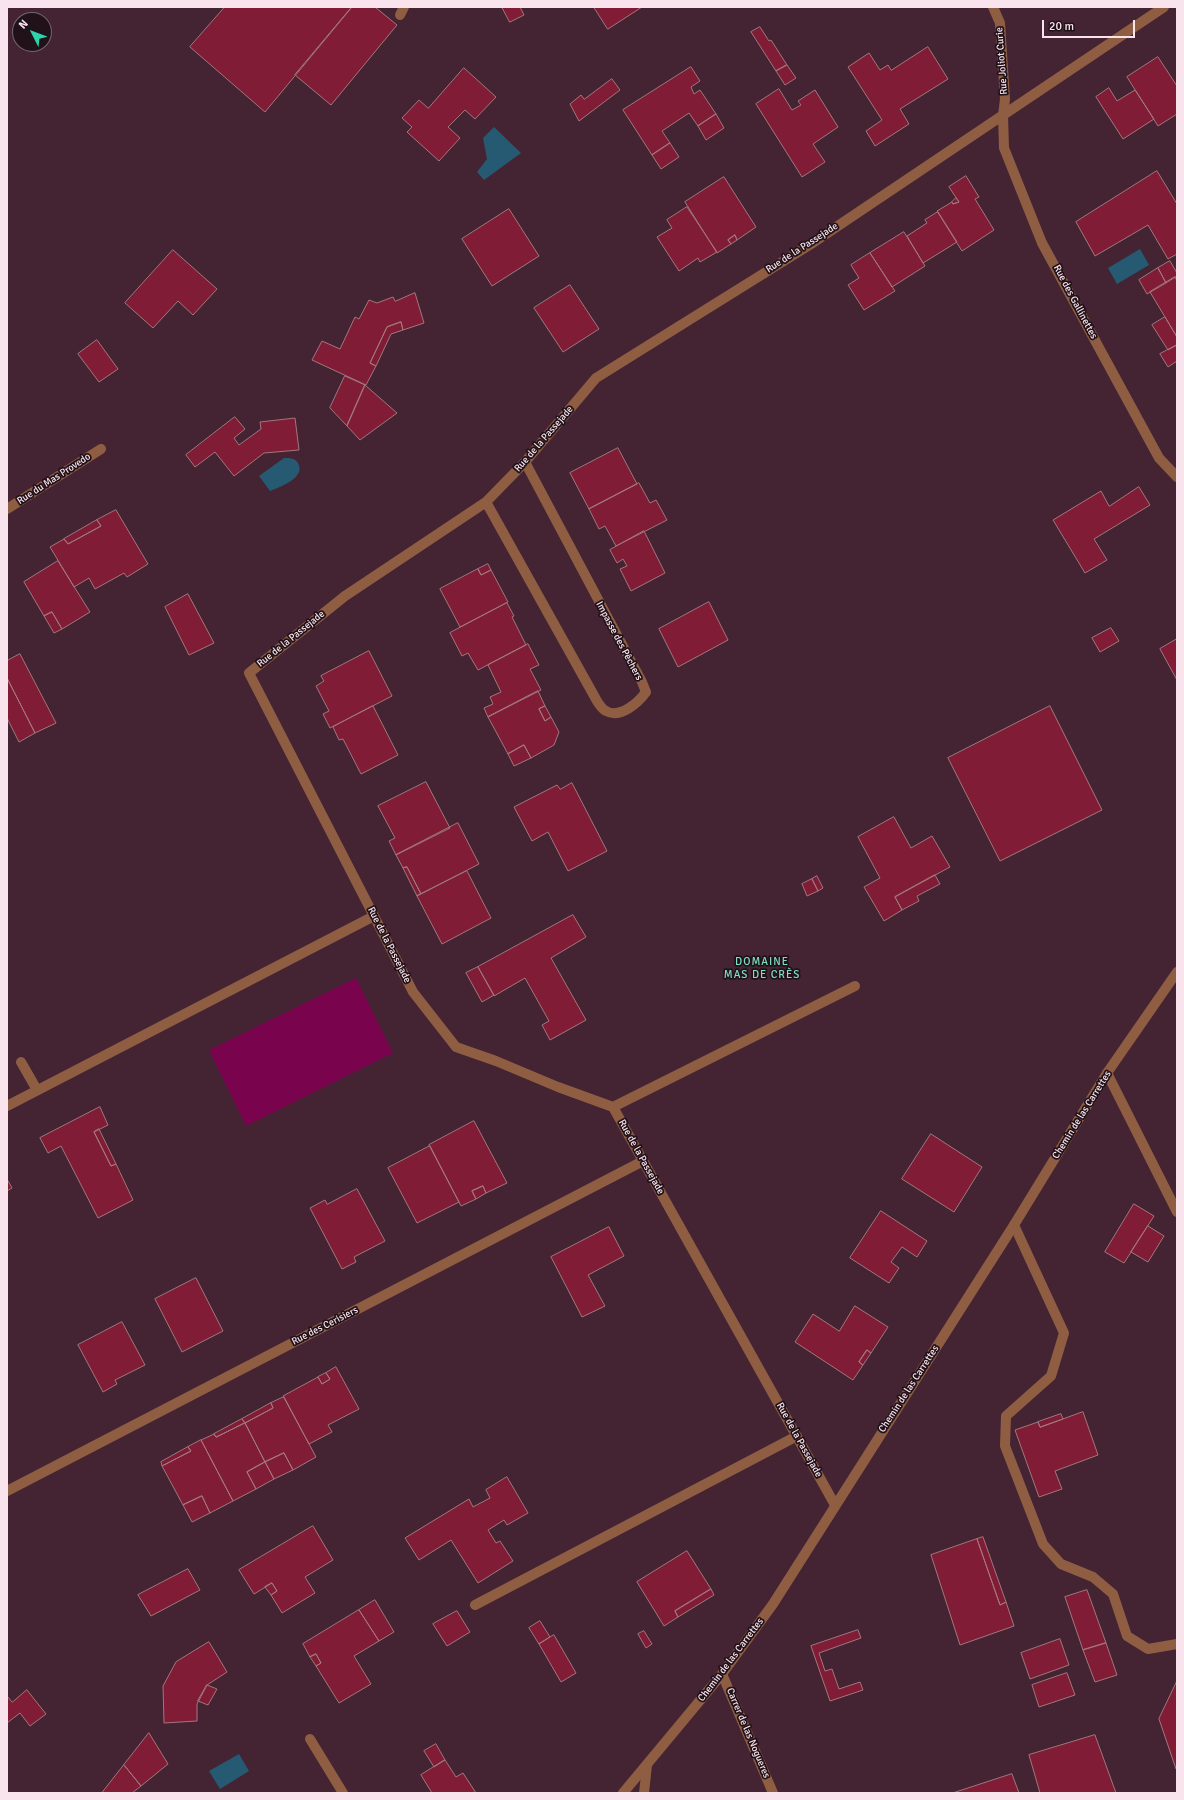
<!DOCTYPE html>
<meta charset="utf-8">
<style>
body{margin:0}
#map{position:relative;width:1184px;height:1800px;overflow:hidden;background:#442433;font-family:Signika,sans-serif}
canvas{display:block}
.frame{position:absolute;inset:0;border:8px solid #f9e3ec;pointer-events:none}
.north{position:absolute;left:12px;top:12px;width:40px;height:40px;box-sizing:border-box;background:#211219;border:1px solid #77666d;border-radius:50%;rotate:312deg;font-size:11px;font-weight:700;line-height:16px;text-align:center;color:#f9e3ec}
.north::after{content:'';display:block;margin:auto;width:14px;height:18px;background:#2dd4ab;clip-path:polygon(50% 0,100% 100%,50% 72%,0 100%)}
.scale{position:absolute;left:1042px;top:20px;width:93px;height:18px;box-sizing:border-box;border:2px solid #f9e3ec;border-top:0;padding-left:5px;font-size:12px;line-height:14px;white-space:nowrap;color:#f9e3ec;-webkit-text-stroke:3px #211219;paint-order:stroke}
</style>
<div id="map">
<canvas width="1184" height="1800"></canvas>
<div class="frame"></div>
<div class="north">N</div>
<div class="scale">20 m</div>
</div>
<script>
const c = document.querySelector('canvas').getContext('2d');
c.lineJoin = 'round';
function paint(path, color) {
  c.fillStyle = color;
  c.fill(path, 'evenodd');
}
function strokePath(path, color, width, dash) {
  c.strokeStyle = color;
  c.lineWidth = width;
  c.lineCap = dash ? 'butt' : 'round';
  c.setLineDash(dash || []);
  c.stroke(path);
}
function write(font, color, halo, rows, align = 'center') {
  c.font = font + ' Signika,sans-serif';
  c.lineWidth = 3.5;
  c.setLineDash([]);
  c.textBaseline = 'middle';
  c.strokeStyle = halo;
  c.fillStyle = color;
  for (const [text, x, y, turn = 0] of rows) {
    c.save();
    c.translate(x, y);
    c.rotate((+turn || 0) * Math.PI / 180);
    c.textAlign = isNaN(turn) ? turn : align;
    if (halo) c.strokeText(text, 0, 0);
    c.fillText(text, 0, 0);
    c.restore();
  }
}
paint(new Path2D(`
 M356,978L393,1053L246,1126L209,1050Z`), '#79034d');
paint(new Path2D(`
 M494,127L521,153L484,180L477,172L487,159L483,138Z
 M1140,249L1149,265L1117,284L1108,268Z
 M284,458C290,458 295,458 298,463C306,478 280,487 270,491L259,476Z
 M239,1754L249,1771L220,1789L209,1771Z`), '#265a72');
const building = new Path2D(`
 M225,7H352L265,112L190,47Z
 M352,7H375L397,25L331,105L295,75Z
 M502,7H520L524,15L510,22Z
 M594,7H642L608,29Z
 M760,27L769,41L771,40L787,65L776,71L751,32Z
 M928,47L948,79L900,109L909,124L875,146L866,131L882,120L848,67L869,53L880,70L888,65L891,70Z
 M1158,57L1177,86V114L1158,126L1127,77Z
 M787,65L796,78L785,85L776,71Z
 M691,67L700,81L691,87L694,94L700,90L716,114L698,126L689,113L662,131L670,143L652,155L623,110Z
 M464,68L496,97L475,119L465,110L448,127L460,138L439,161L407,132L412,127L402,118L419,100L428,108Z
 M612,79L620,90L579,121L570,104L581,95L584,99Z
 M1109,88L1117,101L1135,90L1154,119L1123,139L1096,97Z
 M779,89L792,110L801,105L798,101L815,90L838,127L813,144L825,162L802,177L756,104Z
 M716,114L724,128L706,140L698,126Z
 M670,143L679,157L661,169L652,155Z
 M1157,171L1177,204V254L1168,259L1148,225L1095,256L1076,222Z
 M966,176L979,197L975,199L994,230L962,251L937,211L952,202L953,204L959,202L949,187Z
 M724,177L756,227L737,240L735,235L728,240L731,244L717,253L685,202Z
 M956,198L959,202L953,204L952,202Z
 M687,207L717,252L700,262L698,258L679,271L657,237L672,228L667,220Z
 M509,209L539,256L492,286L462,239Z
 M938,212L957,242L923,263L907,236L927,223L925,220Z
 M904,232L925,266L892,287L870,253Z
 M735,235L737,240L731,244L728,240Z
 M173,250L217,289L193,315L178,301L153,328L125,303Z
 M870,253L895,291L864,310L848,285L859,278L851,265Z
 M1170,261L1177,273V276L1166,283L1158,268Z
 M1158,268L1166,283L1147,294L1139,280Z
 M1175,277L1177,281V337L1150,292Z
 M570,285L599,329L563,352L534,308Z
 M415,293L424,323L403,330L401,322L387,327L370,363L376,366L366,385L312,360L322,341L340,349L355,317L359,319L369,300L377,303L393,297L395,301Z
 M1165,317L1177,337V345L1168,350L1152,325Z
 M401,322L403,330L391,334L376,366L370,363L387,327Z
 M97,340L118,369L99,382L78,354Z
 M1177,345V361L1168,367L1160,354Z
 M345,376L365,385L347,426L330,408Z
 M365,385L397,413L360,440L347,426Z
 M235,417L245,429L234,438L239,445L261,429L260,422L295,418L299,450L264,453L234,476L215,452L195,467L186,455Z
 M618,448L637,484L589,509L570,473Z
 M639,483L650,503L656,500L667,520L616,546L605,526L599,529L589,509Z
 M1139,487L1150,505L1094,539L1107,560L1085,573L1053,520L1101,491L1109,506Z
 M116,510L148,564L127,577L124,573L95,589L89,578L74,587L50,547L64,539L68,544L101,526L97,520Z
 M97,520L101,526L68,544L64,539Z
 M644,531L665,573L631,591L620,569L627,566L623,559L617,563L610,550Z
 M58,561L90,612L62,629L52,612L44,616L24,582Z
 M488,564L491,570L481,575L478,569Z
 M478,569L481,575L491,570L508,602L460,627L440,589Z
 M188,594L214,643L189,655L165,607Z
 M709,602L728,640L678,667L659,629Z
 M507,603L514,616L512,617L526,645L478,670L468,653L462,656L450,633Z
 M52,612L62,629L54,633L44,616Z
 M1111,628L1119,641L1100,652L1092,638Z
 M1177,639V680L1160,649Z
 M528,644L539,665L530,669L541,690L488,717L484,708L493,704L490,697L501,692L488,665Z
 M369,651L392,696L330,728L323,714L329,711L316,686L324,681L321,676Z
 M20,654L56,723L35,733L7,678V661Z
 M7,678L35,733L19,742L7,718Z
 M538,691L545,706L539,709L545,721L551,717L559,732L554,745L531,758L524,745L508,754L488,717Z
 M373,706L398,755L361,774L343,739L339,740L333,727Z
 M545,706L551,717L545,721L539,709Z
 M1050,706L1102,810L1000,861L948,758Z
 M524,745L531,758L514,766L508,754Z
 M426,782L450,828L396,855L389,841L395,838L378,806Z
 M572,783L607,851L568,871L548,832L532,841L514,807L557,785L560,789Z
 M894,817L911,848L932,836L950,867L895,897L902,910L884,921L864,887L880,878L858,837Z
 M458,823L479,864L421,894L407,867L403,868L396,855Z
 M407,867L421,894L417,896L403,868Z
 M467,871L491,918L442,944L417,896Z
 M935,875L940,884L917,896L919,901L902,910L895,897Z
 M817,876L823,888L818,891L812,879Z
 M812,879L818,891L807,896L802,884Z
 M573,915L586,937L551,958L586,1020L550,1040L542,1025L549,1021L525,978L494,996L478,967Z
 M478,967L494,995L482,1002L466,973Z
 M100,1107L108,1125L94,1132L111,1166L116,1164L133,1200L98,1218L61,1146L48,1153L40,1138Z
 M474,1121L507,1183L486,1193L483,1186L472,1191L476,1199L461,1206L429,1145Z
 M99,1129L116,1164L111,1166L94,1132Z
 M931,1134L982,1167L954,1212L902,1179Z
 M430,1146L459,1202L417,1223L388,1168Z
 M7,1179L12,1188L7,1191Z
 M483,1186L486,1193L476,1199L472,1191Z
 M357,1189L385,1241L354,1257L356,1262L342,1269L310,1208L325,1200L327,1204Z
 M1134,1204L1154,1216L1124,1263L1105,1252Z
 M881,1211L927,1241L917,1257L902,1247L891,1262L899,1268L889,1283L850,1258Z
 M1148,1226L1164,1236L1148,1262L1131,1252Z
 M609,1227L624,1256L588,1275L605,1306L582,1317L551,1257Z
 M196,1278L223,1331L182,1352L155,1299Z
 M855,1306L888,1327L871,1353L867,1350L859,1362L863,1365L853,1380L795,1342L813,1314L839,1331Z
 M122,1322L145,1365L115,1380L117,1384L103,1392L78,1345Z
 M867,1350L871,1353L863,1365L859,1362Z
 M336,1367L359,1409L328,1425L332,1432L309,1444L283,1396L318,1377L322,1384L330,1379L326,1373Z
 M326,1373L330,1379L322,1384L318,1377Z
 M284,1397L316,1457L293,1470L284,1453L265,1462L245,1423L273,1408L271,1403Z
 M271,1403L273,1408L245,1423L242,1419Z
 M1083,1412L1098,1455L1055,1471L1062,1489L1039,1497L1015,1430L1038,1422L1040,1427Z
 M1061,1414L1063,1419L1040,1427L1038,1422Z
 M242,1419L245,1423L216,1437L214,1434Z
 M245,1423L265,1462L247,1472L256,1489L233,1501L201,1440L214,1434L216,1437Z
 M201,1440L233,1501L210,1513L202,1496L183,1505L162,1466L191,1451L188,1447Z
 M188,1447L191,1451L162,1466L161,1462Z
 M284,1453L293,1470L274,1479L265,1462Z
 M265,1462L274,1479L256,1489L247,1472Z
 M507,1477L528,1513L507,1525L504,1520L488,1530L496,1543L500,1541L513,1561L478,1583L451,1540L419,1560L405,1538L469,1499L473,1507L490,1498L486,1490Z
 M202,1496L210,1513L192,1522L183,1505Z
 M313,1526L333,1560L305,1577L315,1593L282,1613L271,1595L277,1591L272,1583L254,1594L239,1570Z
 M983,1537L1006,1602L1000,1605L977,1539Z
 M977,1539L1000,1605L1006,1602L1014,1626L960,1645L931,1555Z
 M687,1551L711,1589L675,1611L678,1617L664,1626L637,1582Z
 M188,1569L200,1590L151,1616L138,1595Z
 M272,1583L277,1591L271,1595L265,1587Z
 M711,1589L714,1595L678,1617L675,1611Z
 M1087,1590L1106,1643L1083,1650L1065,1597Z
 M375,1600L394,1632L379,1641L359,1610Z
 M359,1610L379,1641L354,1656L371,1684L339,1703L316,1666L321,1663L316,1654L310,1657L303,1644Z
 M457,1611L470,1632L447,1646L433,1624Z
 M540,1621L550,1637L539,1644L529,1628Z
 M858,1630L861,1638L819,1653L825,1671L832,1669L839,1689L860,1682L863,1690L830,1701L811,1646Z
 M644,1631L652,1644L646,1648L638,1634Z
 M554,1635L576,1673L561,1682L539,1644Z
 M1060,1639L1069,1665L1030,1679L1021,1653Z
 M209,1642L227,1672L207,1685L197,1704V1721L164,1723L163,1686L176,1662Z
 M1106,1643L1117,1675L1095,1682L1083,1650Z
 M316,1654L321,1663L316,1666L310,1657Z
 M1067,1673L1075,1695L1039,1707L1032,1685Z
 M1177,1681V1769H1176L1159,1719Z
 M207,1685L217,1689L208,1705L198,1701Z
 M27,1690L46,1714L30,1726L20,1713L7,1723V1696L12,1702Z
 M149,1733L168,1764L141,1786L124,1765Z
 M1095,1735L1116,1793H1040L1029,1755Z
 M436,1744L445,1760L434,1767L424,1751Z
 M445,1760L456,1777L463,1773L476,1793H432L421,1775Z
 M124,1765L141,1786L132,1793H102Z
 M1012,1774L1019,1793H953Z`);
paint(building, '#811c37');
strokePath(building, '#a2777c', 1);
strokePath(new Path2D(`
 M400,15L404,7
 M1107,1073L1177,1212
 M613,1107L855,986
 M1014,1225L1064,1333L1051,1376L1006,1416L1005,1446L1043,1544L1061,1564L1093,1577L1113,1594L1127,1636L1148,1649L1177,1644
 M310,1739L343,1793
 M644,1793L647,1765`), '#8f5e42', 10);
strokePath(new Path2D(`
 M993,7L1000,23L1005,99L1003,115L1004,148L1042,243L1159,458L1177,477
 M486,502L597,701C599,704 602,709 606,711C620,719 638,703 646,692L642,682L525,462
 M7,509L101,449
 M21,1062L37,1090
 M7,1106L374,916
 M7,1491L643,1161
 M835,1505L613,1107L558,1087L496,1061L456,1047L413,992L249,673L345,596L486,502L525,462L596,378L811,244L1164,7
 M475,1605L797,1436
 M722,1674L773,1793
 M623,1793L722,1674L773,1604L1014,1225L1107,1073L1177,972`), '#8f5e42', 10);
write('10px', '#f9e3ec', '#211219', [
 ["Rue Joliot Curie",1002,61,-94],
 ["Rue de la Passejade",802,248,-33],
 ["Rue des Gallinettes",1075,302,62],
 ["Rue de la Passejade",544,439,-49],
 ["Rue du Mas Provedo",54,479,-33],
 ["Rue de la Passejade",291,639,-39],
 ["Impasse des Pêchers",619,641,62],
 ["Rue de la Passejade",389,945,63],
 ["Chemin de las Carrettes",1082,1115,-58],
 ["Rue de la Passejade",641,1157,61],
 ["Rue des Cerisiers",325,1326,-27],
 ["Chemin de las Carrettes",909,1389,-57],
 ["Rue de la Passejade",799,1440,61],
 ["Chemin de las Carrettes",731,1660,-53],
 ["Carrer de las Nogueres",748,1733,67]
]);
c.letterSpacing = '1px';
write('11px', '#81dec0', '#211219', [
 ["DOMAINE",762,962],
 ["MAS DE CRÈS",762,975]
]);
c.letterSpacing = '0px';
</script>
